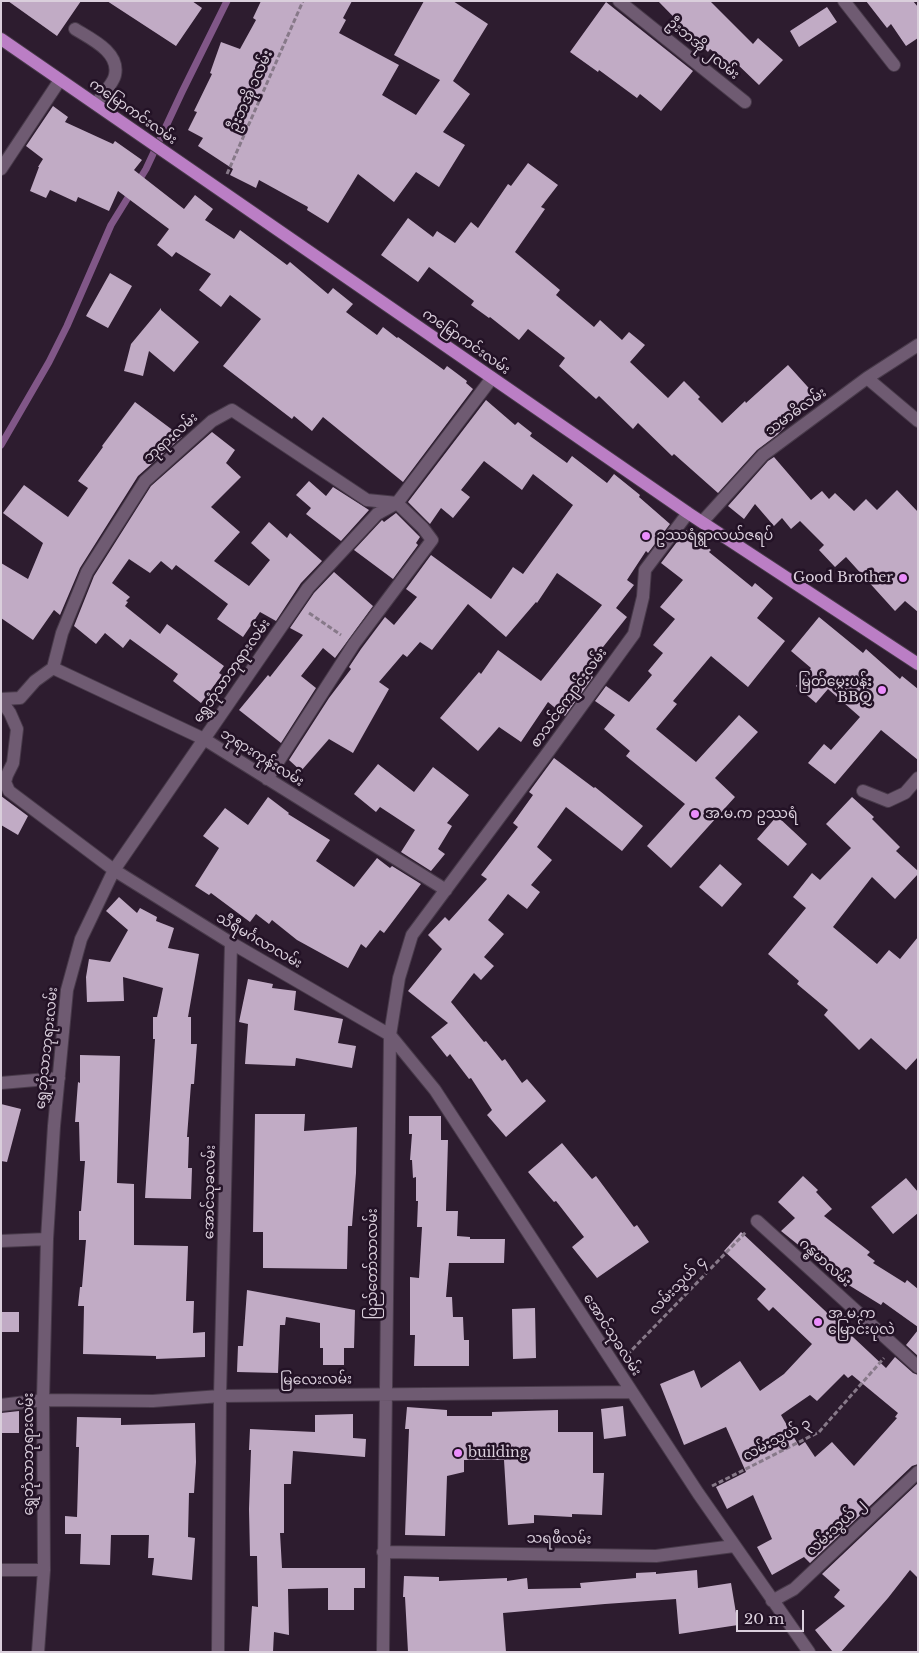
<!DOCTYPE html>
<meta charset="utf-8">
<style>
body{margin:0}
#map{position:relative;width:919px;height:1653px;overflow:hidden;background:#2d1c2f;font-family:"Libre Baskerville",serif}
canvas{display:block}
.frame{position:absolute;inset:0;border:2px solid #dacfdc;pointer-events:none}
.scale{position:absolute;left:736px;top:1610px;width:68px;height:22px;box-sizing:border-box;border:2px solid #dacfdc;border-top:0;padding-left:6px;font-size:15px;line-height:18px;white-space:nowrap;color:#dacfdc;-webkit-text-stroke:4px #231226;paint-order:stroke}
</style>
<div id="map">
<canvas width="919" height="1653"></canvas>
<div class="frame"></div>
<div class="scale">20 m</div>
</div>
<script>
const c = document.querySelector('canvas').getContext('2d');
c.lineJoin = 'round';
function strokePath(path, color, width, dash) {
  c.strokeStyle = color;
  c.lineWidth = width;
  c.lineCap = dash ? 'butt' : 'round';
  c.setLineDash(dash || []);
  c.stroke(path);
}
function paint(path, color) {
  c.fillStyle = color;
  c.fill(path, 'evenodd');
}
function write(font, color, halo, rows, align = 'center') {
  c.font = font + ' "Libre Baskerville","Noto Sans Myanmar",serif';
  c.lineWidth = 5;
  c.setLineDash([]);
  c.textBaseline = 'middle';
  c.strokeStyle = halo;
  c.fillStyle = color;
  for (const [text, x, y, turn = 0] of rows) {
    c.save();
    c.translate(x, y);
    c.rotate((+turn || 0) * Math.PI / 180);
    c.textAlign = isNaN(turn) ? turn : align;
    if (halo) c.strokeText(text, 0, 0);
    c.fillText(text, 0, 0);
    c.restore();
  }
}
strokePath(new Path2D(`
 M138,182L146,169L182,92L227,1
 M1,445L49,362L67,326L111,225L132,191`), '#815788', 7);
paint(new Path2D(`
 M8,1H81L57,36Z
 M107,1H192L202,8L176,46Z
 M261,1H352L343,18L346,20L339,33L399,65L382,95L416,115L440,80L394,55L424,1H453L488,24L453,81L470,94L443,132L465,145L439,187L416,172L394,202L358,174L328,223L307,210L308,207L259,180L256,188L230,175L233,169L198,146L203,138L188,130L197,112L194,111L212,74L210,73L221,42L240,49L256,20L253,18Z
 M658,1H710L753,44L758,38L783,60L759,85L734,61L729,66L716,52L715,53L710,49L708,52Z
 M866,1H913L918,7V38L906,46L891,24L887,28Z
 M606,2L693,71L661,111L640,94L637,98L599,70L598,72L570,52Z
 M827,7L837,22L799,47L790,31Z
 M53,106L68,117L65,122L113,144L115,141L142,160L134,170L184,209L195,195L213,209L205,220L234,239L240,230L287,265L290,262L328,294L333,288L353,304L346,312L377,335L383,327L397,338L398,337L444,370L447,366L467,381L466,383L473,389L403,482L323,417L312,431L294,416L292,419L223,366L261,319L230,295L221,307L199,290L211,274L176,252L172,257L157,245L169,229L118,191L109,211L78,197L76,202L50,190L46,198L30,191L39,167H38L43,159L26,146Z
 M528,163L558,185L541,207L545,209L515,252L560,290L556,295L594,327L600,320L622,340L629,332L645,345L630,362L668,398L684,381L700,397L698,399L722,423L745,401L746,403L788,365L816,396L792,417L793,419L777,435L757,450L718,493L674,454L672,456L638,423L633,429L599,396L596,399L559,366L565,358L528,329L519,340L490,317L489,318L471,305L474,301L429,267L418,282L381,255L408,218L433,237L437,231L455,243L471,222L478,228L508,184L511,186Z
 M110,273L132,286L108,328L86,316Z
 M161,308V310L199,342L174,372L149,351L143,376L124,371L131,344Z
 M486,400L515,425L518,422L532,433L530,436L567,463L572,456L607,483L614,474L640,495L639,497L670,524L648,553L646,551L627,580L634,585L616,608L627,617L599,652L602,654L588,673L593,677L565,716L548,702L521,742L499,727L478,751L440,718L479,672L481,674L498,650L541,681L602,605L557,573L537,603L536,602L506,637L468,604L432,650L420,642L407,657L403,654L379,682L389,689L353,753L329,739L301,771L289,760L329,698L351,669L349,667L361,649L385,617L394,625L417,597L406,589L431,555L491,599L513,567L523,574L573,505L533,474L522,490L484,461L461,490L470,497L453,518L441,508L430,524L408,502Z
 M135,402L182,437L138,476L80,568L60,615L54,610L33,640L1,618V563L28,579L43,543L3,513L24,485L68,517L88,488L78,481L103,447L102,446Z
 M212,432L235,450L226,463L241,477L211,507L240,532L214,561L249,586L270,560L251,543L269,522L287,538L290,533L322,561L301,583L276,621L260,612L243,637L217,619L228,604L176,565L172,570L161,561L150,573L129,559L112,583L130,597L126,601L128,602L125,606L160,634L167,624L224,666L219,673L222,675L201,703L173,681L178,674L130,639L123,648L105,633L96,644L74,626L94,576L151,486Z
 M774,457L811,500L822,491L829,499L835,493L854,511L866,499L877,510L897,490L918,512V612L905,601L895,611L846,557L835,567L819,550L824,545L800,521L791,529L782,518L774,526L755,504L744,519L728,506L768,461Z
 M309,481L326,496L333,487L369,510L341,541L306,514L311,508L296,495Z
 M396,513L420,537L416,543L418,545L393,579L354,550L382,520L384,522Z
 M686,530L711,550L709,552L752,587L755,583L773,598L757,618L785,641L748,687L711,656L673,701L677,704L656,729L696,762L739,715L758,732L715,778L735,797L671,868L647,846L685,804L626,756L630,751L604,729L615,715L595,701L606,686L629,702L652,675L648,671L663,653L653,645L675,619L660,607L683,580L661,563Z
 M334,572L373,606L335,658L323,648L301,676L316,688L281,743L239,710L268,675L270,677L303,635L290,628L314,593Z
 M819,617L863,653L866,649L900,679L902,676L918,689V760L881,730L835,784L808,763L824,744L831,750L860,717L828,689L816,703L796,686L811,668L791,651Z
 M554,758L594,788L595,787L643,826L622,851L566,807L537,847L552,860L531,885L540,892L527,909L508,894L488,920L504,934L484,957L494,966L481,980L474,973L451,1002L484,1042L486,1041L502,1061L505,1059L522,1083L527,1079L546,1101L506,1137L487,1115L492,1110L471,1078L469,1079L450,1054L447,1057L431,1037L448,1023L408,991L442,949L428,935L445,917L449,921L487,879L481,875L518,827L513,823L533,795L529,792Z
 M378,764L414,792L433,767L469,795L447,823L452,826L438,849L445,854L431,871L401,852L415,830L380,807L376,812L354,794Z
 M1,796L28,816L18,835L1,825Z
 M268,797L289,813L288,814L330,840L316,861L354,887L377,858L390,868L392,866L421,884L384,933L380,930L366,948L361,944L348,968L297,940L272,920L269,924L256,914L250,922L211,893L209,895L195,886L219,848L203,836L225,808L248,825Z
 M852,797L874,817L872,819L900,847L896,851L918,871V874L895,899L872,877L833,927L877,964L889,950L900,959L918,937V1057L906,1070L871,1038L859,1050L824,1015L828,1010L797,984L799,981L768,954L806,908L793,897L812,873L820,880L851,848L826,824Z
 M777,816L807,844L788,866L757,839Z
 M720,864L742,884L722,907L699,887Z
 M119,897L137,913L140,908L157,917L156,921L174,928L168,948L199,954L188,1017H191V1044H197L194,1084H191L187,1137H189L188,1168H192L191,1199L145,1198L155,1039H153V1017H157L163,988L123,977L124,1001L87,1002L86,977L89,959L110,962L128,930L106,911Z
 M248,979L273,984L272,988L296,991L294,1010L343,1019L338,1043L356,1046L352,1068L296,1058L295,1066L245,1064L248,1024L239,1022Z
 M80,1055L120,1056L117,1183L134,1184V1245L188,1246L186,1301H194L193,1333L205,1332V1357L156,1359V1356L83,1354L84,1306H78L80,1287H82L86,1240H79V1211H81L85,1161H80L79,1122H75L78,1082L80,1083Z
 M1,1104L21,1109L7,1162L1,1161Z
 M255,1114H305L304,1131L357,1127L356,1173L352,1226H348L347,1269L263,1268V1232H253Z
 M409,1116H441V1140H448L446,1211H458L457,1236L470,1237V1239H505L504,1263H449L446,1297H452L453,1317H463L464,1340H469V1366H414L415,1335H410V1277L419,1278L422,1227H417L418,1201H416V1177L413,1178L412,1160H410L412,1134H409Z
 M562,1143L592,1179L596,1176L634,1227L637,1225L649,1242L597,1278L572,1247L584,1237L556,1201L554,1202L528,1172Z
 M803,1176L818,1190L816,1192L832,1209L824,1216L870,1252L867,1255L875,1261L873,1263L905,1283L907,1280L918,1289V1327L883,1302L881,1305L847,1284L781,1231L795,1218L778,1202Z
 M906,1178L918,1192V1213L893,1234L871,1207Z
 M741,1232L886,1368L895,1357L913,1373L918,1375V1464L912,1466L810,1563L804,1557L772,1575L757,1547L772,1539L753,1495L727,1509L716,1487L746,1472L726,1427L684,1445L660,1384L694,1370L701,1388L740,1361L760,1391L784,1374L812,1344L773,1307L769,1311L757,1299L766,1289L724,1251ZM844,1374L848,1378L852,1375L898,1413L895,1417L897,1418L854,1466L832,1442L815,1457L805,1442L799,1446L781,1415L810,1395L817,1401Z
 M247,1290L355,1310L354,1348H344V1365H323V1348H320V1323L286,1317L285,1325H280L278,1373L237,1372L238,1346H243Z
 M535,1308L536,1358L513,1359L512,1309Z
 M1,1312H19V1332H1Z
 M918,1330V1356L906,1345Z
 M623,1406L626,1436L604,1439L601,1409Z
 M407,1407L447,1410V1416H492V1412L558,1410V1432H593V1473H604L602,1515L572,1514V1517L534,1515V1523L508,1525L504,1460H464V1472L447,1476L445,1536L405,1535L409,1429H405Z
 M19,1411V1433H1V1413Z
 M353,1414V1438L366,1439L365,1457L293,1451L291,1484H284V1533H280L282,1568H365V1588H354V1610H328V1588L288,1589L289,1635L274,1632L273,1652H249L252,1606L258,1607L257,1556H250L249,1509L251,1450H249L250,1429L315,1432V1415Z
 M77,1417L121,1418V1425L195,1423L196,1462L194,1493H189L188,1537L195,1538L192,1580L152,1575L154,1558H148L149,1535H111L110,1565L80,1564L81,1534H65V1516L77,1517L79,1447H76Z
 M918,1483V1578L910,1570L888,1598L841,1652H833L815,1630L845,1606L834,1597L840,1590L822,1574Z
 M697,1570L698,1588L731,1583L738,1625L679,1634L676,1599L605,1604L503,1613L506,1652H408L405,1597H403L404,1576L439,1577V1581L507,1578V1581L527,1578L528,1589L581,1588L580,1583L636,1578V1573L656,1572V1574Z`), '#c1abc5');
const minor = new Path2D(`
 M619,1L745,102
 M844,1L894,65
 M75,29C91,39 120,52 115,75C114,83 100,97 96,104
 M1,169L60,80
 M867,378L918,345
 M702,522L763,455L867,378L918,421
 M53,668L62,633L87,572L145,481L212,421L232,410L367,500L397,503L423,528L432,540L354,644L267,779
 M53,668L204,739L446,890
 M1,699L20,698L35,681L53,668
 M1,700L10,713L17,729L13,763L7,775L5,782L9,791L114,870L228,941L390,1035L435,1090L698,1493L809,1652
 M863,791L888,801L905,793L918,778
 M1,1083L59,1078
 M757,1221L918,1367
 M1,1241L47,1239
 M1,1405L43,1400L153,1401L220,1396L632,1392
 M383,1552L656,1556L734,1546
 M1,1570H44
 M772,1601L794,1589L918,1472
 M38,1652L44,1570L43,1400L47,1239L54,1126L67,990L81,939L114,870L308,588L377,514L397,503L492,378
 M218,1652L220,1396L231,943
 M383,1652L390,1035L399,978L412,935L546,755L634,634L643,597L645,570L688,513`);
const major = new Path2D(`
 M1,39L688,513L918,664`);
strokePath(minor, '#483a4a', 14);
strokePath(major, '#483a4a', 14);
strokePath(new Path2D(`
 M227,174L303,1
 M309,613L341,635
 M627,1355L746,1232
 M712,1486L819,1432L884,1358`), '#877989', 3, [5, 2.5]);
strokePath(minor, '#6f5b72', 12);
strokePath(major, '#bb7ec5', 12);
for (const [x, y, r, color] of [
 [646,536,5,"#eb8dfc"],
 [903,578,5,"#eb8dfc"],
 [882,690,5,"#eb8dfc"],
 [695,814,5,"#eb8dfc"],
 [818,1322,5,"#eb8dfc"],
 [458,1453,5,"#eb8dfc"]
]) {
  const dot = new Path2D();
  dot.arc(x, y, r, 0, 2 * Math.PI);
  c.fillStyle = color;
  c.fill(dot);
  strokePath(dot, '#231226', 2);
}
write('14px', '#dacfdc', '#231226', [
 ["ဦးဘအို ၂လမ်း",703,49,39],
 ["ဦးဘအို ၁လမ်း",251,91,-66],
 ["ကမြောကင်းလမ်း",133,112,35],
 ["ကမြောကင်းလမ်း",466,342,35],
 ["သမာဓိလမ်း",796,412,-36],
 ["ဘုရားလမ်း",171,438,-42],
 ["ရွှေဘုံသာဘုရားလမ်း",232,671,-55],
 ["စာသင်ကျောင်းလမ်း",569,698,-54],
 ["ဘုရားကုန်းလမ်း",262,758,32],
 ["သီရီမင်္ဂလာလမ်း",259,941,30],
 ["ရွှေဘုံသာဘုရားလမ်း",47,1048,-84],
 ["အောင်သုခလမ်း",210,1192,-89],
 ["ဂန္ဓမာလမ်း",825,1263,42],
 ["ပြည်တော်သာလမ်း",373,1264,-90],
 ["လမ်းသွယ် ၄",678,1286,-46],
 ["အောင်သုခလမ်း",612,1335,57],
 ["မြလေးလမ်း",316,1380,-1],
 ["လမ်းသွယ် ၃",777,1440,-28],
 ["ရွှေဘုံသာဘုရားလမ်း",29,1454,-90],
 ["လမ်းသွယ် ၂",836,1528,-43],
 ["သရဖီလမ်း",559,1539,1]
]);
write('14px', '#dacfdc', '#231226', [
 ["ဥဿရံရွာလယ်ဇရပ်",656,536],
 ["Good Brother",893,578,"right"],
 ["မြတ်မွှေးပန်း",872,682,"right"],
 ["BBQ",872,698,"right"],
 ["အ.မ.က ဥဿရံ",705,814],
 ["အ.မ.က",828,1314],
 ["မြောင်းပုလဲ",828,1330],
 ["building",468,1453]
], 'left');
</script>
